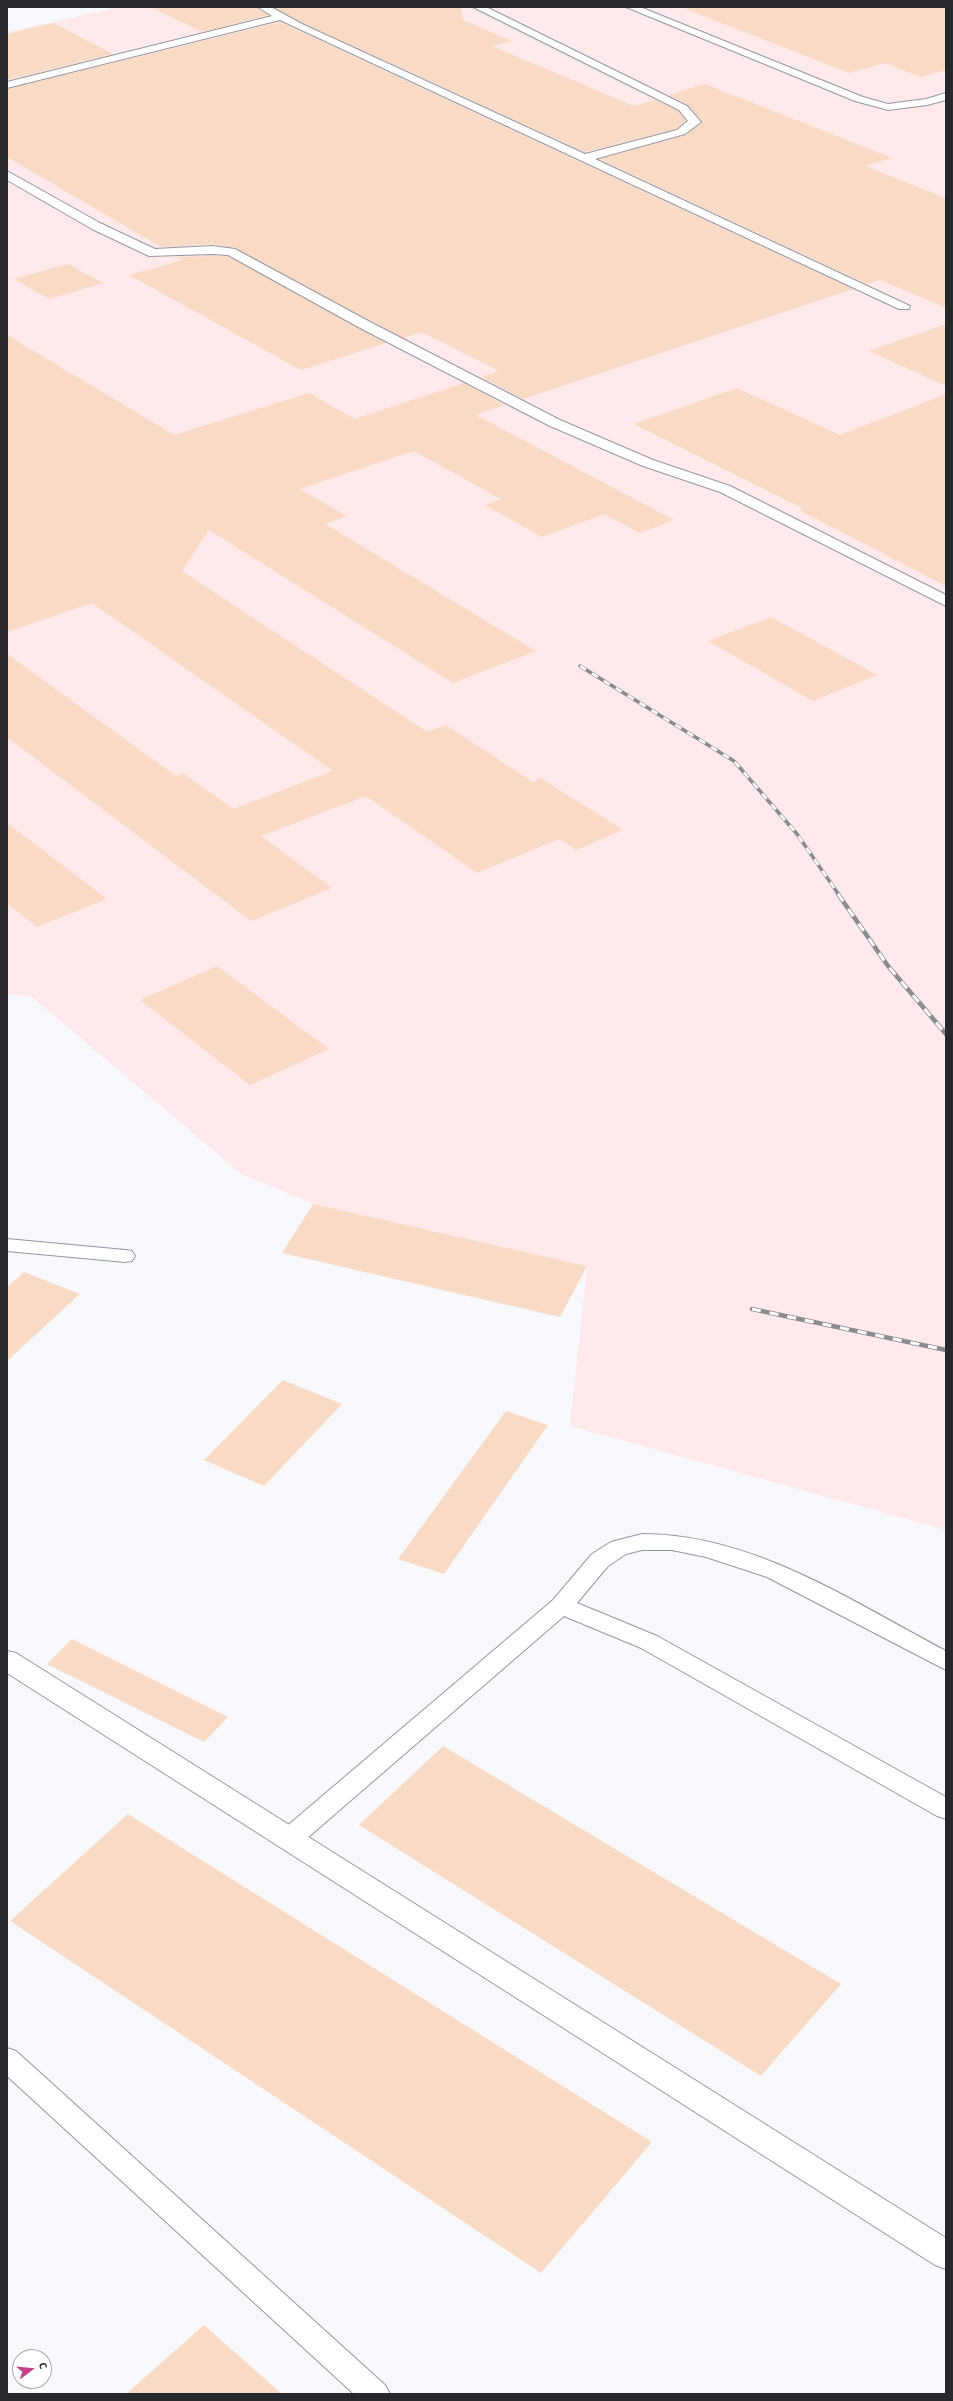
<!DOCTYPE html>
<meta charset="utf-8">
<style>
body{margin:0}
#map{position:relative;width:953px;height:2401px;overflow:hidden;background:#f7f9fd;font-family:"Alegreya Sans",sans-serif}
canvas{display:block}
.frame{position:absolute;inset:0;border:8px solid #26282b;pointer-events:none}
.north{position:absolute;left:12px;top:2349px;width:40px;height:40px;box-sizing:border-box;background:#fff;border:1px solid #a8a9aa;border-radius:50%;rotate:74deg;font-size:11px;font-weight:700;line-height:16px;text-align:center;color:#26282b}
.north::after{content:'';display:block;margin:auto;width:14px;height:18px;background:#c3418a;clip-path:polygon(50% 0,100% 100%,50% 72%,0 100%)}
</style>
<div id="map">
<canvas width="953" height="2401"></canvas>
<div class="frame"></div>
<div class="north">С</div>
</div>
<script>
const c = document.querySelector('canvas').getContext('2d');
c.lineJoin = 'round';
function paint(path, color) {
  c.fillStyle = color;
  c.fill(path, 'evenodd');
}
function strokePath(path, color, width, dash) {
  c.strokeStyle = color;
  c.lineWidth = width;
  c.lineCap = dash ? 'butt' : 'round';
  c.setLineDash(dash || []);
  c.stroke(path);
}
paint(new Path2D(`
 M120,7H946V1530L570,1426L587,1266L313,1204L241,1174L32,997L7,994V32Z`), '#ffe9eb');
paint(new Path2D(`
 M150,7H257L268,15L203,32Z
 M274,7H461L463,20L512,41L492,46L634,106L655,100L678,111L686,121L676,129L585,152L303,23Z
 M686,7H946V70L921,77L885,63L849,73L686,9Z
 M280,22L853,289L523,399L481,377L499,371L422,332L403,338L235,248L212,244L161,247L7,157V89Z
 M53,23L113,54L7,80V34Z
 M705,84L892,158L865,166L946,198V308L880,280L867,284L599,159L686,135L702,121L688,105L669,95Z
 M212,256H228L386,343L301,370L129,275L183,260L177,257Z
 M68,264L103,283L49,299L14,279Z
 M946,324V386L869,351Z
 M7,335L174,435L309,393L355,419L464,383L505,405L476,415L674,520L640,533L604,514L542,537L485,505L501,499L414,451L300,489L347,516L325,524L536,651L453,683L209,530L182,571L427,732L446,725L533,782L541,778L623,830L576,850L559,839L477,873L366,796L261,836L332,888L251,921L7,737V654L176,776L183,773L233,809L333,771L92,603L7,632Z
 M737,388L840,435L946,394V586L799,510L804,509L634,424Z
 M771,617L877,675L813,701L708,641Z
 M7,823L107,899L37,927L7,903Z
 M217,966L329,1049L250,1085L140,1000Z
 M313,1204L587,1266L560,1317L282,1253Z
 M24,1272L80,1294L7,1361V1287Z
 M283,1380L342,1404L264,1486L204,1460Z
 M506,1411L548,1425L444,1574L398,1559Z
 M72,1639L228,1717L204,1742L47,1664Z
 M443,1746L841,1984L761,2076L359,1825Z
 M128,1814L652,2142L541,2273L10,1921Z
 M204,2325L282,2394H126Z`), '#f9dac5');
const lane = new Path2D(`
 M258,7H271L302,24L585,154L677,130L688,121L679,110L473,7H486L687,106L701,122L685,134L595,159L910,306L909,309H899L280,20L7,88V82L272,16Z
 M626,7H640L863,97L888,104L926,99L946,93V100L927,105L888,110L855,101Z
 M7,171L100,223L155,249L212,246L235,249L372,323L560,420L653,460L730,486L946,595V606L720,492L643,466L550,426L362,329L228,255L212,254L149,256L92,229L7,180Z
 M7,1239L125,1250L132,1251L135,1256L132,1261L125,1262L7,1251Z
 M642,1534C753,1534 851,1601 946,1651V1670L767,1577L706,1557L672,1550H642L626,1554L608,1566L577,1603L657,1636L946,1797V1819L937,1816L641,1648L564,1616L298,1846L289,1849L280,1846L276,1839L280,1832L553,1600L592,1554L611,1542Z
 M7,2048L16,2051L385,2385L390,2394H354L7,2076Z`);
const street = new Path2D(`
 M7,1651L16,1653L946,2238V2269L935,2265L7,1673Z`);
strokePath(lane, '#9296a0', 2);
strokePath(street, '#9296a0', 2);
paint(lane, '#fff');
paint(street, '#fff');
const railFar1 = new Path2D(`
 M580,666L734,761L797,834L839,895`);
const rail = new Path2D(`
 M838,894L888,966L946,1034
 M752,1309L946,1350`);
strokePath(railFar1, '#8a8c8f', 3.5);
strokePath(rail, '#8a8c8f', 4.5);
strokePath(railFar1, '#fff', 2.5, [7]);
strokePath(rail, '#fff', 3, [9]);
</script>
